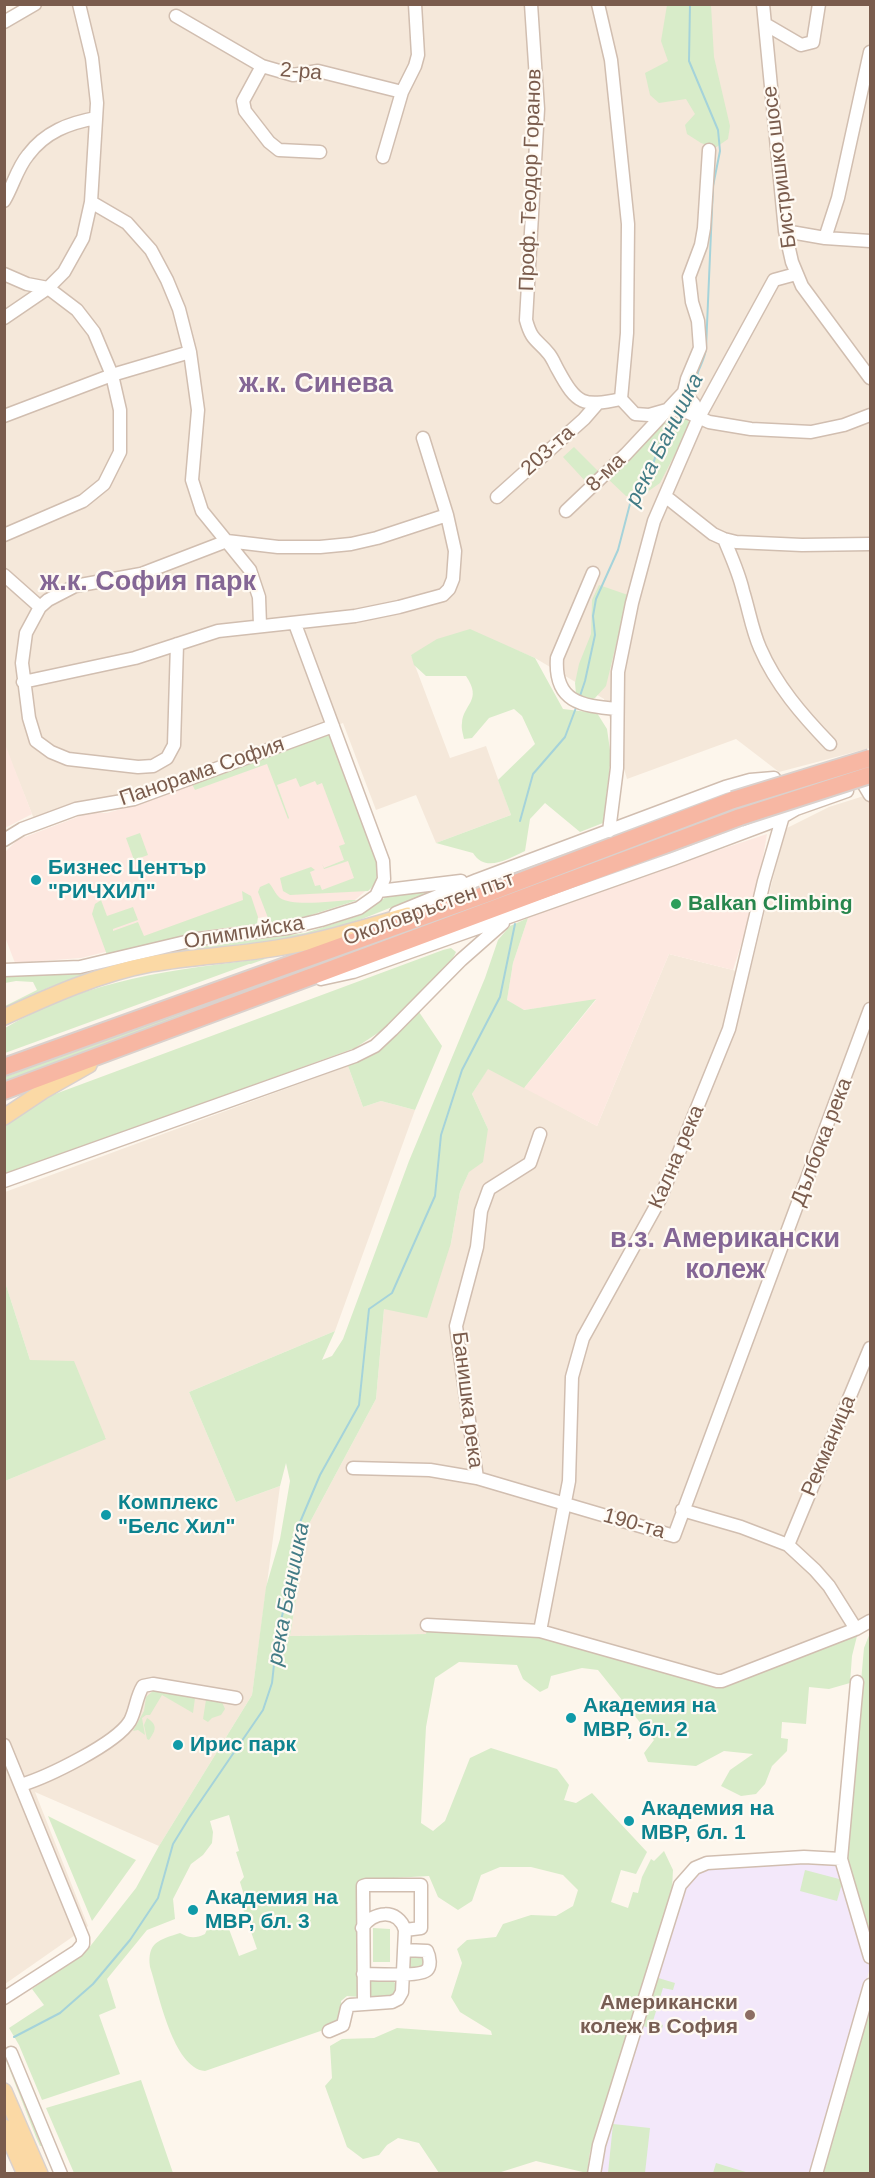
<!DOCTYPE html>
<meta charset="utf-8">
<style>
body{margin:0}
#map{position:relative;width:875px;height:2178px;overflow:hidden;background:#fdf6ec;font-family:Arial,sans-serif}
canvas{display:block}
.frame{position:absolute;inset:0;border:6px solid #7a5c4d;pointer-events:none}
</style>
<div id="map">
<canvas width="875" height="2178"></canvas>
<div class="frame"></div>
</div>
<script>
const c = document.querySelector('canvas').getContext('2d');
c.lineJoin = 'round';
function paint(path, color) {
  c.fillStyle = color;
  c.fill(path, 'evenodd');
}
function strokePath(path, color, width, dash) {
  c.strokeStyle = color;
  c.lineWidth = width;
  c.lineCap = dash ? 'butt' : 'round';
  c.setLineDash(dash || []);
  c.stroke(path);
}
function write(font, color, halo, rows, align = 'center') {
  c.font = font + ' Arial,sans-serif';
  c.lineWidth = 4.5;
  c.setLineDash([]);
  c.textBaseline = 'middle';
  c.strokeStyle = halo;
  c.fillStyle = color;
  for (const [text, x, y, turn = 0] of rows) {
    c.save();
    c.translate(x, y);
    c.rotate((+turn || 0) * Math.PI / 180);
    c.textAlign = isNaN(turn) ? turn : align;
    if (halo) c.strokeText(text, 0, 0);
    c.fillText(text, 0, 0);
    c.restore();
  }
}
paint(new Path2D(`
 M35,4L870,5V748L779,772L736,739L627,779L604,699L535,658L469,630L411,655L450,758L486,746L511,815L436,843L416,795L376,810L343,723L134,799L36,824L4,744V22Z
 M870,794V1614L856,1624L725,1677L542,1626L487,1621L427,1620L426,1634L290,1636L308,1526L376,1399L384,1309L451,1243L460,1192L488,1129L472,1094L488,1068L597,1126L669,954L733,970L749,976L785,829L829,807Z
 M348,1066L363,1107L381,1101L415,1110L335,1331L189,1392L236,1502L280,1486L252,1695L159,1846L35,1792L88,1926L5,1984V1481L106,1438L30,1360L5,1282V1192Z`), '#f5e8da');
paint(new Path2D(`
 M326,736L370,887L355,900L194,930L81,958L15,963L5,937V852L17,840L88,813H107L142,803Z
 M5,744L32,814L5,828L4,744Z
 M767,834L756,898L733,970L669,954L597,1126L524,1088L596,1000L523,1010L507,1000L513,963L528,918L577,897Z`), '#fde8e0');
paint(new Path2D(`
 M797,1861L838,1865L870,1968L812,2173L599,2174L603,2149L681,1893L690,1880L701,1871L710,1868Z`), '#f3e8fa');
paint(new Path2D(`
 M667,5H711L714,57L730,126L728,139L715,148L701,143L687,134L685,125L695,114L686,99L659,103L650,95L645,73L668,61L661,41Z
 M672,414L689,418L688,429L660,483L640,497L626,496L607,478Z
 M574,447L599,472L587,483L563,457Z
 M599,585L628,595L606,686L595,698L588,701L576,694L575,683L579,664L591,634L592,600Z
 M470,629L535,658L563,709L597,713L607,729L611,757L603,823L580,832L545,803L530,819L525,851C508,859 485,873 473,853L436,843L511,815L498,780L535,744L522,716L514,709L489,718L472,738L464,739C463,734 461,728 462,723C463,704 483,701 466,676H426L414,665L411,655L437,639Z
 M326,734L330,735L377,861C378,873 378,883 368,891L290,895L283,891L280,878L311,867L315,870L310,872L315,886L320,885L322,890L354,878L348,861L324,869L322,864L324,868L344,860L339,846L345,844L322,783L317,785L315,781L300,787L296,778L277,785L289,818L288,819L267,764L195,790L192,784Z
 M140,833L148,855L134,860L126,838Z
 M269,883C273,887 275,894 280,898C295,908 340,899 358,900L308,916L270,923L258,892L260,887Z
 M435,890L362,919L321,932L286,939L171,953L98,970L50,987L5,1008V1006L37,990L33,982L16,981L5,983V976L81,973L178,950L305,933L361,915L387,896Z
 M242,891L251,896L258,917L257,924L201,931L107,955L92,914L95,904L101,900L107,916L133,907L138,920L113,929V931L138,922L144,936L243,900Z
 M464,908L465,912L5,1081V1077Z
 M528,918L513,963L507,1000L524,1010L596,999L524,1088L488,1069L472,1094L488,1129L483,1162L469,1172L460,1192L451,1243L427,1318L384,1309L376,1399L308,1526L290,1636L426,1634L427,1628L539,1634L706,1683L858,1632L852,1656L850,1683L829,1689L809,1687L806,1724L782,1722L781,1738L788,1739L787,1751L772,1766L765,1784L756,1794L741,1796L721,1786L730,1770L753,1754L724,1751L696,1766L648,1762L644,1753L654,1740L598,1670L582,1668L551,1676L548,1688L540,1692L523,1679L517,1665L459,1662L435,1678L426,1727L421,1823L433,1831L445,1821L470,1758L491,1748L557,1769L569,1785L564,1800L576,1803L592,1793L647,1852L636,1874L621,1870L611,1902L628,1908L633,1892L638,1893L642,1877L651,1859L654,1861L664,1851L673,1870L672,1889L590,2152L587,2173L536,2161L498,2173H439L419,2143L398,2138L387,2145L379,2155L363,2159L347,2147L325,2086L332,2078L330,2046L342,2039L374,2038L397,2028L492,2035L491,2031L460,2012L451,1997L462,1963L457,1949L467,1940L496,1937L503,1924L531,1915L556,1916L573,1906L578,1890L563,1875L531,1867H500L481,1875L472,1901L458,1910L438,1897L429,1876L358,1880L360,1997L347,1996L341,2001L342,2019L335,2026L205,2071C173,2068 159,1994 150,1967C147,1942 159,1940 180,1933C189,1938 195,1939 205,1934L208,1927L226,1921L239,1956L257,1949L243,1909L247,1905L240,1882L244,1877L236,1852L239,1851L229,1815L210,1821L213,1832L212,1843L203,1855L191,1864L173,1899L175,1919L147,1930L107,1979L116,2008L99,2015L120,2074L42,2100L19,2045L9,2028L44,2005L32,1989L88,1949L136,1888L159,1846L252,1695L266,1587L280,1539L290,1481L286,1463L280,1486L236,1502L189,1392L335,1331L322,1360L332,1356L343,1339L409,1161L485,978L498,940L510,926Z
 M451,948L456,952L453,958L387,1027L355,1048L5,1175L4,1126L47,1097L443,950Z
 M268,958L251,964H249L5,1053V1028C91,978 172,970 268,958Z
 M419,1012L442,1046L415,1110L381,1101L363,1107L348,1066L367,1057Z
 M5,1282L30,1360L74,1361L106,1439L5,1481Z
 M870,1633V1943L845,1859L864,1648Z
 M153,1691L195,1698L193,1713L162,1695L150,1715H146L142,1718L145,1735L138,1730L133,1731L144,1711L146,1697Z
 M206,1700L222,1702L225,1709L221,1715L212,1718L208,1722L203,1719Z
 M147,1718C158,1725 156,1730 149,1740L147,1739L144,1725Z
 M48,1816L136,1860L92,1921Z
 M805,1870L843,1880L837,1901L800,1891Z
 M373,1928L390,1929V1962H373Z
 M410,1955L423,1956L425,1962L423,1967L410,1968L408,1966Z
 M655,1977L675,1983L673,1990L663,1988L659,2001L649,1998Z
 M370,1980H393L398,1988L393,1997H375L368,1995L367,1984Z
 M870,2000V2173H820Z
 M646,2005L657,2008L653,2021L663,2025L661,2032L640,2025Z
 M4,2052L44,2144L43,2146H40L36,2137L5,2058Z
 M141,2080L173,2173H74L46,2108Z
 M613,2124L650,2128L645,2173H608Z
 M716,2163L749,2173H713Z`), '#d8ecc9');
strokePath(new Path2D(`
 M690,4L689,61L718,130L720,151L713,186L706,348C705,358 701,364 698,372C696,381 698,388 692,396
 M580,696L585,681L595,635L593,616L596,599L618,550L631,500L650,476L656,454L670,423L677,415
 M520,821L533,774L565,737L577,705
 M14,2037L60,2013L93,1984L130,1940L158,1898L173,1844L189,1818L263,1710L272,1683L277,1637L289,1587L298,1527L320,1475L359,1405L369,1309L392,1293L435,1196L441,1135L462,1070L500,997L515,924`), '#a5d3da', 2);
const minor = new Path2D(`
 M531,4L538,109L526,320C532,342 537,339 549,354C553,359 555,365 558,370C577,405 583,407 621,399
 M598,4L611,60L628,224L627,333L621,399
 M763,4L785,231L792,262L802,286L870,378
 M176,16L262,66L293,75L318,71L402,92
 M4,22L35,4
 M765,24L801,45L813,42L819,4
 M262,66L243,101L245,111L269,142L279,150L320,152
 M383,157L402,92L415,66L418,55L415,4
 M4,201C13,186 17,168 28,155C45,132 69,123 96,118
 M91,202L127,223L151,250L167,280L179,309L190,352L198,410L192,480L202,511L250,570L259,597L260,625
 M785,231L825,238L870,241
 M825,238L838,198L870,52
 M4,274L27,284L48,288L77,310L94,332L112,375L120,410V452L104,484L83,501L4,535
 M4,318L48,288L64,272L83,238L91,202L97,103L92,58L79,4
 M684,392L694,404L699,417
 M621,399L635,414L649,415L670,409L689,413L709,422L751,429L811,432L844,425L870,415
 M4,416L112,375L190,352
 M665,496L713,534L724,539L736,542L802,545L870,544
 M497,497L584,419L597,404
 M566,511L626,454L684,392L687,379L700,348L698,321L692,302L689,277L701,245L704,228L709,150
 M724,539C731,556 739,573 743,591C749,610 752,630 760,648C776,685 802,715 830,744
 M593,573L557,658C554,702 581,706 617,709
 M4,575L40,607
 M177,644L174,745L167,758L153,766L138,767L68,759L51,752L36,741L29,718L22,663L26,633L40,607L48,600L75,586L141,574L227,541L278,547H320L351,544L377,538L447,515
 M23,682L135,658L218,631L355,616L399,607L443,595L449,589L453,579L455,551L447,515L423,438
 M864,785L870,795
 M609,831L617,768L618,672L632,603L654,521L699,417L774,280L796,274
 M4,840L22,829L76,809L134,799L333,726
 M379,891L461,881
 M396,913L477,880L725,787L750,780L774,778
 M4,970L80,967L198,939L288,928L321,920L359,908L376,896L384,879L383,861L295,624
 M321,979L353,972L673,859L777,820L796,809L847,791
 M4,1181L355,1056L375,1046L392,1030L461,960L503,923
 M353,1468L430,1470L477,1478L674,1536L870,1009
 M477,1478L456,1326L477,1247L481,1211L489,1189L530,1163L540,1134
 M682,1510L741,1527L788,1545L815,1570L829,1586L856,1629
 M788,1545L870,1348
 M427,1625L540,1631L717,1681H722L856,1629L870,1621
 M540,1631L569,1481L572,1377L583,1338L660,1199L729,1029L764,881L783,816L791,803L790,793L782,784L767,779
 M857,1682L841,1859L870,1957
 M4,1745L83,1938V1944L77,1951L4,1998
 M21,1785C47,1777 116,1744 130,1721C136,1710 136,1697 143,1686L153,1684L236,1698
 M363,1974C375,1974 420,1977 427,1970C431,1966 430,1957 427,1951L404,1950
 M364,2003L363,1886L366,1885H421V1928L405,1930
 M329,2031L343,2025L347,2008L350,2005L392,2002L398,1999L402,1992L405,1930C398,1908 373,1911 362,1928
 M11,2053L61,2174
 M594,2174L599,2145L680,1885L695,1868L707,1863L804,1857L841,1859
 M816,2174L870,1985`);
const major = new Path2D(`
 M4,1017C52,995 99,974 151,964C195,956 239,955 283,947C325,940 366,927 408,915
 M4,1117L43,1091L89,1065
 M4,2091L40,2174
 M4,2127L25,2174`);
const highway = new Path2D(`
 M4,1067L489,893L733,800
 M4,1091L740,817`);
strokePath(minor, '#d1beb0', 15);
strokePath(major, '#dad1cd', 18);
strokePath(highway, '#dad1cd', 20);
strokePath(minor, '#fff', 12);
strokePath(major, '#fbd9a5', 15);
strokePath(highway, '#f7b7a3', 16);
const highwayBridge = new Path2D(`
 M733,800L870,758
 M740,817L870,775`);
strokePath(highwayBridge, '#dad1cd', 20, []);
strokePath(highwayBridge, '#f7b7a3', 16);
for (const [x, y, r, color] of [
 [36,880,6,"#0f9aa8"],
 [676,904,6,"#2e9e5b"],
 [106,1515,6,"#0f9aa8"],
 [571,1718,6,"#0f9aa8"],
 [178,1745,6,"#0f9aa8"],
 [629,1821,6,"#0f9aa8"],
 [193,1910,6,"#0f9aa8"],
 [750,2015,6,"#8d6e63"]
]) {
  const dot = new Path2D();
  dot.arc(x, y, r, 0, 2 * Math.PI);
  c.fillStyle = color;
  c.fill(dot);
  strokePath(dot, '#fffaf3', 2);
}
write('21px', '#7a5c4d', '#fffaf3', [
 ["2-ра",301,72,5],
 ["Бистришко шосе",780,167,-97],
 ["Проф. Теодор Горанов",531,180,-88],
 ["203-та",548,451,-42],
 ["8-ма",606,473,-44],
 ["Панорама София",202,772,-19],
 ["Околовръстен път",429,909,-20],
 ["Олимпийска",244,933,-9],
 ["Дълбока река",822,1142,-69],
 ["Кална река",677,1157,-67],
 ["Банишка река",467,1400,83],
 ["Рекманица",829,1446,-67],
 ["190-та",634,1524,16]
]);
write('bold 21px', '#0d838f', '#fffaf3', [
 ["Бизнес Център",48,868],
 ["\"РИЧХИЛ\"",48,892],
 ["Комплекс",118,1503],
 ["\"Белс Хил\"",118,1527],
 ["Академия на",583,1706],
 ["МВР, бл. 2",583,1730],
 ["Ирис парк",190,1745],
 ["Академия на",641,1809],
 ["МВР, бл. 1",641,1833],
 ["Академия на",205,1898],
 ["МВР, бл. 3",205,1922]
], 'left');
write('bold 21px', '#27864d', '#fffaf3', [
 ["Balkan Climbing",688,904]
], 'left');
write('bold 21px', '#785e54', '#fffaf3', [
 ["Американски",738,2003],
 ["колеж в София",738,2027]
], 'right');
write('italic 22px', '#437c86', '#fffaf3', [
 ["река Банишка",665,440,-63],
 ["река Банишка",289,1594,-79]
]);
write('bold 27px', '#846695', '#fffaf3', [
 ["ж.к. Синева",316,385],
 ["ж.к. София парк",148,583],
 ["в.з. Американски",725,1240],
 ["колеж",725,1271]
]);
</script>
